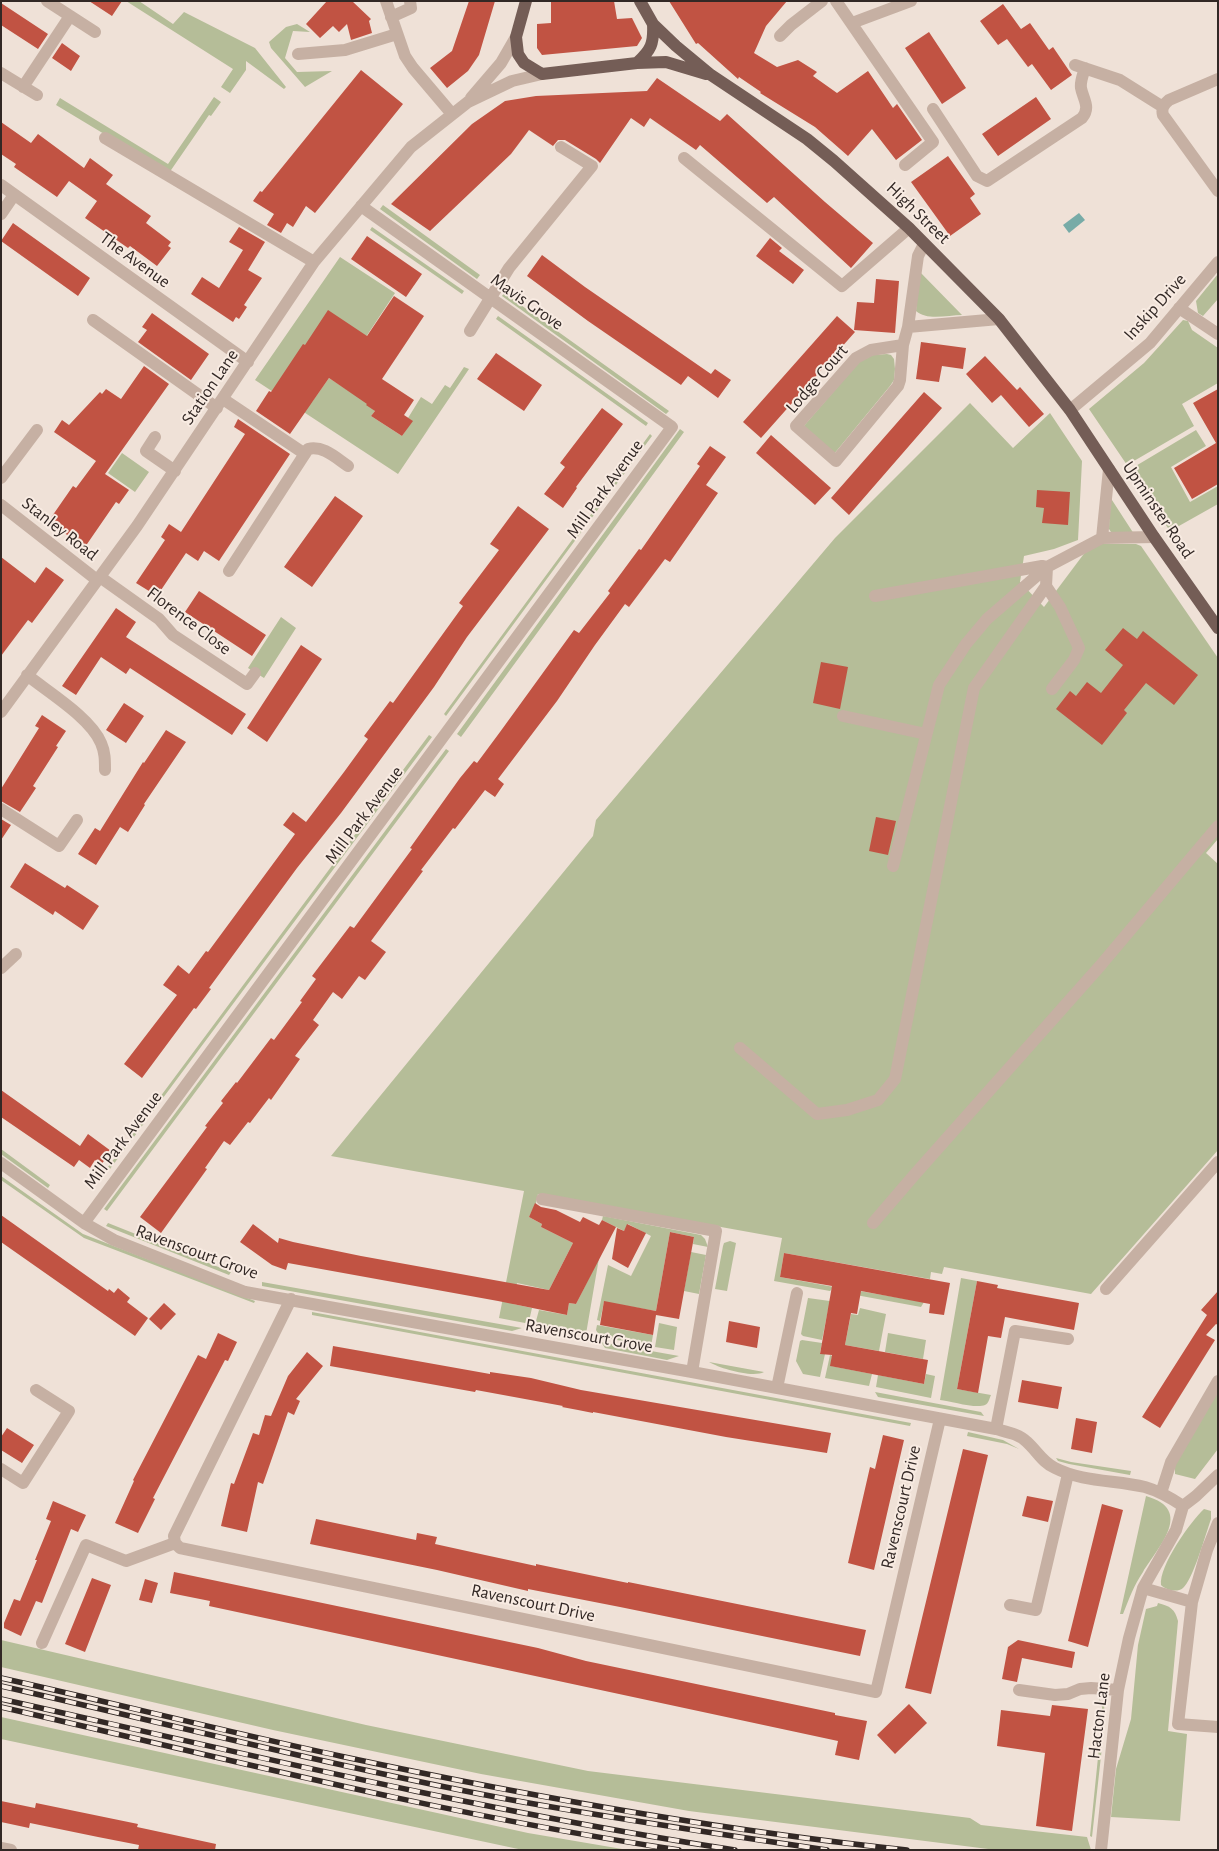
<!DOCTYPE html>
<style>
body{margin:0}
#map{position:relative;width:1219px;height:1851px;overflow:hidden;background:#efe1d7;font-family:"Alegreya Sans",sans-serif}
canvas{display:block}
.frame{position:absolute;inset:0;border:2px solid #322825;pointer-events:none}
</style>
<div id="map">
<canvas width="1219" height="1851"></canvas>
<div class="frame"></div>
</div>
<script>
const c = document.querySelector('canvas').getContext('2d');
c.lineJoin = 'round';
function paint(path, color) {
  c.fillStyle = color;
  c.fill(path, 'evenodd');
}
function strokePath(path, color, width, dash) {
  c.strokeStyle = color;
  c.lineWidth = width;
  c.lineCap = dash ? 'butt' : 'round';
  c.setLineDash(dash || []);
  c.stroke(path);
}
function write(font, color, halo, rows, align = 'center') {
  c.font = font + ' "Alegreya Sans",sans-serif';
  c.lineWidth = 4;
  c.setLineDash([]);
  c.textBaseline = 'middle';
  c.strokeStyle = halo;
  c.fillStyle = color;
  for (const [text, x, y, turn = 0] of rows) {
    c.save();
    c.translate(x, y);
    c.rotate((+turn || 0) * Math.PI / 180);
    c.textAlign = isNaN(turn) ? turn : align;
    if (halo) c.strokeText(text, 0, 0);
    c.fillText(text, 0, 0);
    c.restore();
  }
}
paint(new Path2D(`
 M126,1H139L173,24L184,12L255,48L286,87L284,89L246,61V70L230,93L221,87L233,69Z
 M297,24L310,32L293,31L285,58L297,72L332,71L305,87L271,48L269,42L286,27Z
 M214,97L221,102L211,116L209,115L169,173L56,105L60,98L168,164Z
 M383,205L480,275L477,279L380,209Z
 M372,227L464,291L462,294L370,230Z
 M340,257L395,293L356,352L305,397L312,402L329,378L355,395L359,390L375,411L371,416L402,436L412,421L408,418L421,397L432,404L445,385L450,388L464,367L469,369L398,474L255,380Z
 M919,271L962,315C948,315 927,321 916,311Z
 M1218,274V299L1203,316L1198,313L1196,301Z
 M504,293L669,411L666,414L502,296Z
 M498,316L648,423L646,426L496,319Z
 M1183,320L1188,321L1192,330L1218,348V383L1182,404L1194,426L1127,465L1089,409L1144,363Z
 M887,354L891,355L894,359L895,369L894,380L890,386L834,454L803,427L859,362L873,355Z
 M970,403L1013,448L1050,413L1082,461L1078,540L1054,549L1024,556L1020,582L1044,607L1086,551L1101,544H1136L1141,546L1218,658V839L1206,853L1218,864V1150L1091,1294L944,1267L942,1274L931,1272L930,1279L784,1253L780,1277L834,1287L830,1291L774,1281L782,1238L538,1194L536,1203L529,1217L542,1224L541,1227L573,1243L549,1290L517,1283L513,1304L532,1308L529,1321L525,1323L499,1318L524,1191L331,1156L593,836L596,820L835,538Z
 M680,429L684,432L461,737L457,734Z
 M1196,430L1206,446L1171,467L1190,502L1218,486V504L1170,531L1129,470Z
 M650,434L652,436L446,716L444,714Z
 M122,453L149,472L135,492L108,473Z
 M1110,497L1134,534L1111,532L1109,529Z
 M281,617L296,628L264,678L248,668Z
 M429,735L432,737L110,1169L108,1167Z
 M446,749L449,751L107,1211L104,1209Z
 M1,1149L50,1185L48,1188L1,1154Z
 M1,1176L83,1234L255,1301L254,1303L84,1238L1,1180Z
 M603,1216L701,1235L705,1239L708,1247L693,1244L694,1237L670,1232L656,1311L604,1302L600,1321L597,1320L608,1265L631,1276L651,1236L628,1224L624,1231L602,1220Z
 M108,1223L231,1272L229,1275L106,1226Z
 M730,1241L736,1243L727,1291L715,1289L723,1246L724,1243Z
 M691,1252L706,1255L699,1294L684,1291Z
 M599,1258L586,1334L539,1325L536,1321L539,1310L567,1315L569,1303L576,1304Z
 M961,1278L977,1281L957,1389L991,1395C989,1399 989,1403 985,1405C976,1409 950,1401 940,1400Z
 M262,1282L522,1328L512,1331L262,1286Z
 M842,1288L924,1302L921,1307L845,1293Z
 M808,1298L837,1302L828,1310L822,1340L803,1336L801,1334Z
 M860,1308L886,1314L879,1351L845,1345L851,1314L858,1315Z
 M312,1312L911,1423L910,1426L312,1315Z
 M659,1323L677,1327L674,1350L655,1347Z
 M597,1325L653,1335L651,1346L600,1337L596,1330Z
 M888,1333L926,1340L923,1359L885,1352Z
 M802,1340L822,1343L820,1353L825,1354L820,1377L803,1374L796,1361L800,1341Z
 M601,1342L679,1356L667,1360L605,1348Z
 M830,1355L832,1356L831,1366L872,1374L869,1386L825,1378Z
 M709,1362L764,1372C753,1378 721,1369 709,1362Z
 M926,1374L935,1376L931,1398L876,1387L878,1375L924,1384Z
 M1218,1390V1449L1195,1479L1175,1474V1465Z
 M875,1392L981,1412L984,1416L878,1397Z
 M968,1432L1003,1440L1019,1449L1007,1444L967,1436Z
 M1056,1458L1071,1462L1131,1471L1130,1475L1069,1464L1058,1461Z
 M1146,1496C1195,1510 1158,1547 1143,1572C1134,1585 1129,1599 1123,1614H1120Z
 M1204,1509L1211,1511V1519C1206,1533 1193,1580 1183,1588C1177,1593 1166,1590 1161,1585C1159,1566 1190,1522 1204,1509Z
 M1158,1603C1170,1606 1175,1609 1178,1621L1168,1731L1187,1734L1180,1821L1111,1817L1116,1769L1131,1719L1138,1645L1146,1609L1157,1606Z
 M1,1640L366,1725L588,1771L970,1818L981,1825L1087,1837L1091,1850H996L689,1811L481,1774L273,1730L1,1667Z
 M1099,1699L1104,1704L1105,1720L1092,1837L1090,1836L1102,1718V1707Z
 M1,1717L528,1833L628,1850H523L1,1739Z`), '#b5bd98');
paint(new Path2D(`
 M1079,213L1085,220L1069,233L1063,225Z`), '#77aba7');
paint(new Path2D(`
 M89,1H122L112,16Z
 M327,1H352L371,19L369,21L372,33L351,40L347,24L339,32L333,26L320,38L306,24Z
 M469,1H495L479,55L468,71L447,88L430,68L452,51Z
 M557,1H614L617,19L632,18L642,38L637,46L542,55L537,48V24L551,23V2Z
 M669,1H787L766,26L754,53L777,67L798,60L817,72L813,76L837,93L868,71L893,108L897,104L922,140L896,160L872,129L848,156L815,127L760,93L761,92L739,77L738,79L698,43L696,44Z
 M1,3L48,34L38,49L1,25Z
 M1003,4L1021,29L1030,23L1049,50L1053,47L1072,75L1051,90L1032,64L1028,67L1007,39L998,45L980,21Z
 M929,32L966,88L942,104L905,48Z
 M62,43L80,56L71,71L52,58Z
 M361,70L403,104L315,213L306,206L293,227L287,223L281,233L267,225L274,214L253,201L260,191L262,192Z
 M657,78L720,121L727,114L825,202L873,243L851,268L774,197L767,203L700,145L696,150L650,118L644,127L631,118L600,163L596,159L565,140H558L553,146L529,130L511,154L430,231L391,204L472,124L505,101L536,96L647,91Z
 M1036,97L1051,119L998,156L982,134Z
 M1,122L31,143L38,134L84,168L90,158L113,175L106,184L151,216L146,223L171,242L168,246L171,248L157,266L130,246L128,248L85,218L97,201L69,181L57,197L14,167L16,164L1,154Z
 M948,156L975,194L970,198L981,214L950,236L911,182Z
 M13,223L90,278L78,296L1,241Z
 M239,227L265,242L248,270L262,278L244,305L247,307L239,319L236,317L233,322L191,294L202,277L219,288L243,250L229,242Z
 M367,236L422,274L406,297L351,259Z
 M770,238L782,248L779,251L804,270L793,284L756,256Z
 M542,255L585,287L711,374L715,369L731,380L718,398L688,376L681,385L588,321L527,276Z
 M876,279L899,281L895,333L854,330L857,302L874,303Z
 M394,296L424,316L382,379L414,400L404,415L413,421L402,436L371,416L375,411L366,405L367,404L329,378L290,434L256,411L269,391L271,392L303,344L305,345L328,310L367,336Z
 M152,313L209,354L191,380L138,342L147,330L142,327Z
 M837,316L855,332L761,438L743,422Z
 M921,342L966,348L963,369L942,366L939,382L916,379Z
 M496,353L542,385L524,411L477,379Z
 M985,356L1017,390L1020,387L1044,414L1029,427L1001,395L992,403L966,374Z
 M144,366L169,384L105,474L129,490L119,504L116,502L85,547L48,522L73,486L76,488L96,461L54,432L62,420L69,425L100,392L102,394L106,389L121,399Z
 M1218,389V484L1192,499L1174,468L1216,443L1193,403Z
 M924,392L942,408L849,515L831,498Z
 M602,408L623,424L576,487L577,488L563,508L544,494L565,467L560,463Z
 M238,419L290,454L219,561L204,551L198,561L186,553L157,596L136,583L165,540L161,537L169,524L181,532L245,434L234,427Z
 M771,435L831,488L815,505L756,453Z
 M710,446L726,457L706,485L718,493L670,562L665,559L629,607L625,604L595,645L557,701L498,779L504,784L495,797L485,790L455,829L453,828L421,870L423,871L371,941L386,952L365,980L359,976L342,999L333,992L313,1020L319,1025L295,1056L300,1059L271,1100L269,1098L250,1123L248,1122L230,1145L224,1141L205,1168L207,1169L161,1233L140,1217L207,1127L205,1126L223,1103L221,1101L236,1082L237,1083L271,1038L274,1040L302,1002L300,1001L316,979L312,976L350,926L354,928L412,849L410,848L460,778L474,761L477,763L500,732L574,630L579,633L610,593L608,591L639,549L641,550L700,466L697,464Z
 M1037,490L1070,492L1068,525L1042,523L1044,508L1036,507Z
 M335,496L363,516L312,587L284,567Z
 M518,506L549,529L467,637L434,687L341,813L297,868L209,988L211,989L196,1009L194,1008L142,1078L124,1064L177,995L163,985L178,965L189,974L206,951L208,952L295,834L283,825L293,812L306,822L344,772L368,739L364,736L390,701L393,703L463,606L459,603L499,550L490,544Z
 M1,557L35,583L46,567L64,580L32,623L28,620L1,656Z
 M199,591L266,635L252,656L185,612Z
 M116,608L136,622L126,637L246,714L232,735L130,668L126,674L101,657L76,695L62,686Z
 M1123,628L1137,639L1143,631L1198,675L1174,705L1146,683L1124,710L1127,713L1102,745L1056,709L1070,691L1076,696L1087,682L1101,693L1123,665L1105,650Z
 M301,645L322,659L267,742L247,728Z
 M821,662L848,667L840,709L813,703Z
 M124,703L144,716L126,743L106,730Z
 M42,715L66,731L56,746L58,747L33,786L36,788L20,812L1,801V789L39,728L35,726Z
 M166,730L186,742L144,804L145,805L128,832L120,827L96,865L78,854L95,828L100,831L143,762L144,763Z
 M876,817L896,821L888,855L869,851Z
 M1,819L11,825L1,840Z
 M25,863L65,888L67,885L99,906L83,930L55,911L53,915L10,887Z
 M1,1090L80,1146L88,1134L111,1151L101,1165L95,1160L90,1168L79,1160L74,1167L1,1117Z
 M535,1203L541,1207L556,1210L580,1222L583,1217L599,1225L602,1220L616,1227L576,1304L569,1303L567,1315L498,1301L288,1263L286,1270L272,1265L240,1242L253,1224L278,1243L279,1238L293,1242L361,1256L549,1290L573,1243L541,1227L542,1224L529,1217Z
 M1,1215L108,1291L109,1289L114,1293L118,1288L130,1298L127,1302L148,1318L135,1336L1,1242Z
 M627,1224L646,1233L628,1268L612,1259L617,1228L624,1231Z
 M670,1232L694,1237L679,1319L656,1315L653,1335L600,1325L604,1301L656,1311Z
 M784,1253L950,1283L944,1315L929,1313L930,1304L861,1291L857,1314L851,1313L845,1345L928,1360L924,1384L830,1366L832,1355L820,1354L832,1286L780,1277Z
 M977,1281L998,1285L997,1288L1079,1303L1074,1330L1005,1317L1001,1338L988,1336L978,1393L957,1389Z
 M1218,1291V1325L1216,1324L1206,1335L1215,1340L1160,1428L1142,1417L1207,1315L1201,1310Z
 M164,1303L176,1314L161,1330L149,1319Z
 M729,1321L760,1327L757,1348L726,1342Z
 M218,1333L237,1342L228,1361L225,1360L179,1448L153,1498L155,1499L138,1533L115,1523L134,1481L133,1480L198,1355L206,1359Z
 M333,1346L490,1374V1372L531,1378L581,1390L831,1433L827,1453L726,1437L593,1412V1413L578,1410L562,1407L563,1406L476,1390L475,1392L330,1366Z
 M307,1352L323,1366L296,1399L300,1401L294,1415L288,1412L263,1484L258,1482L247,1532L221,1526L231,1483L234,1484L253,1433L259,1435L265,1415L271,1416L288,1376Z
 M1022,1380L1062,1387L1058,1409L1018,1402Z
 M1076,1418L1097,1422L1092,1453L1071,1449Z
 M7,1428L34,1445L22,1463L1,1450V1437Z
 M883,1435L904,1440L874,1570L848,1563L870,1467L875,1469Z
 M963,1449L988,1455L931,1694L905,1688Z
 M1027,1496L1053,1501L1048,1522L1022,1516Z
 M53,1501L86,1515L78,1532L71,1529L42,1603L36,1601L21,1636L4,1628V1623L14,1599L20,1601L37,1560H35L51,1521L46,1519Z
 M1102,1504L1123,1510L1088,1647L1068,1641Z
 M316,1519L416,1540L417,1533L437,1537L435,1544L485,1555L536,1566V1564L628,1583V1582L866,1630L860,1656L620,1607L528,1589V1591L437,1570L310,1544Z
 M174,1572L538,1648L586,1661L835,1713V1715L867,1721L859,1760L835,1755L838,1741L209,1606L210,1601L170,1593Z
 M92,1578L111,1585L85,1652L65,1644Z
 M145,1579L158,1583L152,1603L139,1600Z
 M1018,1640L1075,1652L1072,1668L1022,1658L1017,1682L1002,1679L1008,1647Z
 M909,1704L927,1723L895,1754L877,1735Z
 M1052,1705L1088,1709L1072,1831L1036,1826L1045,1753L997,1746L1001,1710L1050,1716Z
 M1,1801L35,1808L36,1803L138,1824L137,1827L216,1844L215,1850H138L139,1845L98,1837L30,1823L29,1828L1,1822Z`), '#c15343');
strokePath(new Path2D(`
 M47,1L95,32
 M386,1L405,56L413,68L452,114
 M836,1L933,142L905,165
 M391,17L411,8L410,1
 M852,23L911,1
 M780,36L791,25L822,1
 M298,54L345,50L397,34
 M1075,65L1120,80L1163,107
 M1,73L37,95
 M1218,79L1169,100C1164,104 1161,108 1163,115L1218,191
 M23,87L70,16
 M471,98L501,63L516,37
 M933,109L977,176L987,181L1082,118C1091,107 1083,99 1081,88C1080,81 1083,75 1085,68
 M105,138L314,262
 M684,158L842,286L909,228
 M1,185L248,362
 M1,214L14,195
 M1179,308L1218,334
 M93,320L217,408
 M908,327L999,319
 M470,331L509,268L592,166L561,147
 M903,345L871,350L856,358L796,426L836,461L898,386L900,380L903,345L908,327L918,256L924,244
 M223,399L305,454
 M1070,410L1150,343L1218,262
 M155,437L146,451L175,471
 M1,478L37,430
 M1,505L97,580
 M1102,538L1109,469
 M229,571L308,449C323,445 336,458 348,466
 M100,577L159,619L173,635L247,684L255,673
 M1046,586L1060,607L1079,648L1074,660L1052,689
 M27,675C48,692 91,718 101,743C105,752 105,760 105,770
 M1,712L137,526L314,262L411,147L468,102L512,81L542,74
 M843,716L926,734
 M1,809L59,846L77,820
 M893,866L939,685L966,644L987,619L1047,567L1102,538L1154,537
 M1,968L16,954
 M740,1048L817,1114L847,1110L878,1100L895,1079L974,688L1046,586L1047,567L1042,566L875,596
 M1,1163L84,1223L114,1240L245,1292L692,1372L996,1429C1007,1432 1019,1434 1027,1442C1037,1451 1043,1463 1055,1468C1082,1482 1116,1480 1145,1487C1159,1491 1171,1498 1183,1506
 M542,1199L716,1231L692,1372
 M84,1223L672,427L361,206
 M873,1223L916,1173L1100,966L1218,826
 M1106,1289L1218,1162
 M291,1299L174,1536L175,1543L180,1548L876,1692L940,1419
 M777,1388L797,1293
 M996,1429L1015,1331L1068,1339
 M1,1469L23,1483L69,1411L36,1390
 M1161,1493L1171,1462L1218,1381
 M1218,1523L1207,1550L1192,1602L1178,1724L1218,1727
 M1143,1588L1192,1602
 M1010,1605L1036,1610L1068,1474
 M42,1643L86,1545L126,1561L175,1543
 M1019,1690L1055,1695L1068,1694L1080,1689L1091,1688L1118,1690
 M1,1848L11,1850
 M1101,1850L1118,1690L1129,1638L1143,1588L1176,1530L1183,1506L1196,1496L1218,1475`), '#c6b0a3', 12);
strokePath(new Path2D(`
 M526,1L516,37L518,54L524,63L542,74L637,63L666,62L706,74
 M640,1L653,24L676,46L711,75L807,139L834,161L909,228L999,319L1070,410L1154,537L1218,628
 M637,63C651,50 654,44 653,24`), '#745d56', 12);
const rail = new Path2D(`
 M1,1678C114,1703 227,1732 340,1756C528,1796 716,1830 907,1850
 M1,1686C168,1724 333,1766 501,1798C609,1818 718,1834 827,1850
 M1,1699C245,1754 488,1812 735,1850
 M1,1707C226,1759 451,1816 679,1850`);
strokePath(rail, '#322825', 5.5);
strokePath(rail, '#f8ebe2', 4, [11]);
write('18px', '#322825', '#f8ebe2', [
 ["High Street",918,213,44],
 ["The Avenue",135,260,36],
 ["Mavis Grove",527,302,35],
 ["Inskip Drive",1155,307,-48],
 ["Lodge Court",817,379,-49],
 ["Station Lane",210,387,-56],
 ["Mill Park Avenue",605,489,-54],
 ["Upminster Road",1158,510,56],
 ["Stanley Road",60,529,38],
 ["Florence Close",189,621,37],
 ["Mill Park Avenue",364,815,-53],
 ["Mill Park Avenue",123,1140,-53],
 ["Ravenscourt Grove",197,1252,20],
 ["Ravenscourt Grove",589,1336,10],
 ["Ravenscourt Drive",901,1507,-77],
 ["Ravenscourt Drive",533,1603,12],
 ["Hacton Lane",1099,1716,-83]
]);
</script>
